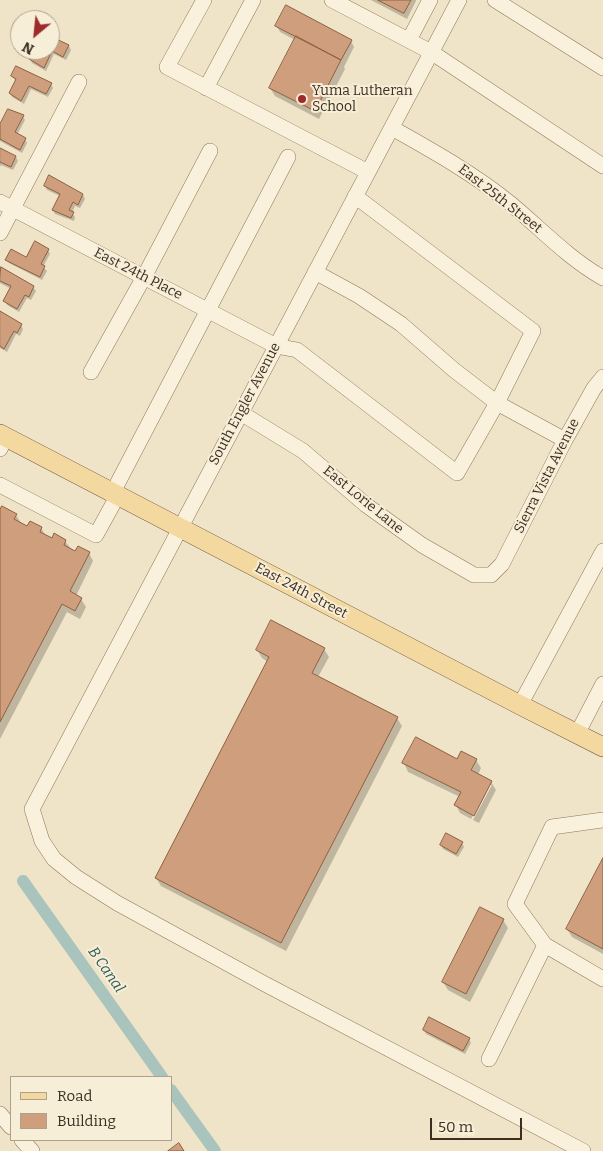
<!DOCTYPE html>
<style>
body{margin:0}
#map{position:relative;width:603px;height:1151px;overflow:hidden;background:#f0e4c8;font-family:Bitter,serif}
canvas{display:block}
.legend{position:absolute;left:10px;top:1076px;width:162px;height:65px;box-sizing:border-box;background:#f7eed8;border:1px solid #ada18e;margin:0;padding:6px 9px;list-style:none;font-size:15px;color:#3d2e20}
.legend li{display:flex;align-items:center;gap:10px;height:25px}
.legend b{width:25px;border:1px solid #ada18e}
.north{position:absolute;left:10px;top:10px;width:50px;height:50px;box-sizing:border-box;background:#f7eed8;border:1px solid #ada18e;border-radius:50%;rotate:208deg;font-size:14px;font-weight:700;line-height:20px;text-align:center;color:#3d2e20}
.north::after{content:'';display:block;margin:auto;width:18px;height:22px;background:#9e2a2b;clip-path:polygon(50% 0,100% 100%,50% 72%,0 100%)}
.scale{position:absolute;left:430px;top:1118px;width:92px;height:22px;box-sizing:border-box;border:2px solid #3d2e20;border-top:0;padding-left:6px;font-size:15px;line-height:18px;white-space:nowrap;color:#3d2e20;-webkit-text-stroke:4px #f7eed8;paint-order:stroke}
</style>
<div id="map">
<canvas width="603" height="1151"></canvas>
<ul class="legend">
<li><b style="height:6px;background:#f3d9a0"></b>Road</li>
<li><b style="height:14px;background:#cf9f7d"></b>Building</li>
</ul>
<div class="north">N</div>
<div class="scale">50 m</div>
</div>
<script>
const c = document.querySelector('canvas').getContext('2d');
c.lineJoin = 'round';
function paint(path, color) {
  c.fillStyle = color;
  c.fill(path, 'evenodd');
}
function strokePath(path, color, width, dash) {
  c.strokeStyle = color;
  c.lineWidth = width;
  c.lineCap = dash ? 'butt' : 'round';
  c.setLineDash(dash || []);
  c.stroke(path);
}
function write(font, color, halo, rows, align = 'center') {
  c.font = font + ' Bitter,serif';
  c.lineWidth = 4;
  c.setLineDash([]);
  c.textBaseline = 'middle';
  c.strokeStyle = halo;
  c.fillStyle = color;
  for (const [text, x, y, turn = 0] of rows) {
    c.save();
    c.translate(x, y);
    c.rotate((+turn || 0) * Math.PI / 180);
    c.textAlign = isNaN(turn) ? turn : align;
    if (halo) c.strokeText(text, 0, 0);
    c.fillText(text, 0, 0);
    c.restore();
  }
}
paint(new Path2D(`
 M371,0H416V1L407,19Z
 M277,26L351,41L354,47L344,67L345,69L319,119L275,96L270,88L295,40L280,32Z
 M50,37L69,46L71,50L66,60L54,54L46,71L32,63L30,59L35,50H50Z
 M12,76L51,84L53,88L48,97L31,89L24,104L12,97L10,93L16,81Z
 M23,116L25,120L17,135L25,139L27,143L22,153L0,141V126Z
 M0,150L16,157L18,161L13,170L1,165L0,167Z
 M50,177L83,195L85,199L80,208L75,206L72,213L75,217L74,221L55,214L53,210L60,196L47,190L45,186Z
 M48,250L50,254L43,267L47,271L42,280L9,263L7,260L27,259Z
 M2,269L33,287L36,291L31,300L27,298L19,312L7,305L5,301L11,289L0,283Z
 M0,312L21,325L23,329L20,336L16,334L7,352L0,348Z
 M0,507L2,510L16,515L21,523L28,528H41L46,536L52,540L65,541L71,549L76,552L89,553L93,561L76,596L81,599L86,607L80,619L67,612L0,739Z
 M324,649L329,657L318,677L397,718L402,726L286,951L161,886L156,878L268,662L262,658L257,650Z
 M462,753L476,760L481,768L478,775L491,782L496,790L479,823L473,820L492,785H489L471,819L460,813L456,805L460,797L408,772L404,763L458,760Z
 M462,843L464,847L458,857L443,849L441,845Z
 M603,861V954L572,937L567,929Z
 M503,920L508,928L470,1002L448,990L443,982Z
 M424,1030L469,1039L471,1043L465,1054L426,1034Z`), '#0003');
strokePath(new Path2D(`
 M23,881L162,1077
 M171,1090L215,1151`), '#a9c4bc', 12);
const building = new Path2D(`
 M378,0H411L404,13Z
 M286,5L352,40L341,60L275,26Z
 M50,36L69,45L63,57L52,51L44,68L29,59L33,50H50Z
 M296,36L341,60L315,111L269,88Z
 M16,66L52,83L46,94L29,86L21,101L9,93L16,79L11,76Z
 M8,109L24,115L15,132L26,138L20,150L0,139V124Z
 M0,148L16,156L11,167L0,162Z
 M49,175L83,194L78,205L73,202L69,210L74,212L71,218L52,210L60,194L44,186Z
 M35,241L49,249L41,264L45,266L40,277L5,260L11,249L26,257Z
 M1,267L34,286L29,297L25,295L17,309L3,301L11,286L0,281Z
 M0,311L22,324L17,333L14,331L4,349L0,346Z
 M2,506L17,514L14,519L27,526L30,521L42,527L40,532L52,538L54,533L66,540L64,545L75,551L78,546L90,552L70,591L82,598L75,611L62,604L0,722V510Z
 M271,620L325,648L312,673L398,717L281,943L155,878L269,657L256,650Z
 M416,737L457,759L461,751L477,759L471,770L492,781L474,816L454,805L461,792L402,763Z
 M446,833L463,842L456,854L440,845Z
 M603,858V949L566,929Z
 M480,907L504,919L466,994L442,982Z
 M429,1017L470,1038L463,1051L423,1030Z
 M179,1143L184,1151H168Z`);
paint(building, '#cf9f7d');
strokePath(building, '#8d5f41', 1);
const minor = new Path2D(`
 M204,0L167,67L368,172
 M332,0L431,52L603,166
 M459,0L32,809L42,841L54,859L76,877L117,903L263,983L583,1151
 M495,0L603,68
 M409,40L430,0
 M206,88L253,0
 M392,128C433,151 474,174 511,204C541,229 568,258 603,278
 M0,202L276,346L297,350L457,473L497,403L533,331L355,196
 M0,233L79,82
 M315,272L359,296L401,324L454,370L497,403L565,440
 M91,372L144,277L210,151
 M241,413L303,451L366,505L422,545L474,575H491L502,564L565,440L594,388L603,377
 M0,449L6,437
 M0,485L96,535L118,495
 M113,492L288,157
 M520,705L603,551
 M577,734L603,684
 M545,945L603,979
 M489,1059L545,945L515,904L552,827L603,820
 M0,1114L11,1127
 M22,1140L32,1151`);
const major = new Path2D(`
 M0,434L520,705L603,747`);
strokePath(minor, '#8d765c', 16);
strokePath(major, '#5b4430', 20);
strokePath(minor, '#faf1dc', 15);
strokePath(major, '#f3d9a0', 19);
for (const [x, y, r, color] of [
 [302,99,5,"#9e2a2b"]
]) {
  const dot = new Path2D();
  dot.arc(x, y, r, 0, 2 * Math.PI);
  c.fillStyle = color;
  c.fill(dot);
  strokePath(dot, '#f7eed8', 2);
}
write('14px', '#3d2e20', '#f7eed8', [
 ["Yuma Lutheran",312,91],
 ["School",312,107]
], 'left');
write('14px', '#3d2e20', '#f7eed8', [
 ["East 25th Street",500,199,38],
 ["East 24th Place",138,274,27],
 ["South Engler Avenue",245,404,-62],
 ["Sierra Vista Avenue",547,476,-63],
 ["East Lorie Lane",363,500,39],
 ["East 24th Street",301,591,28]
]);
write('italic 15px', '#2f5d5a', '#f7eed8', [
 ["B Canal",106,970,55]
]);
</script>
